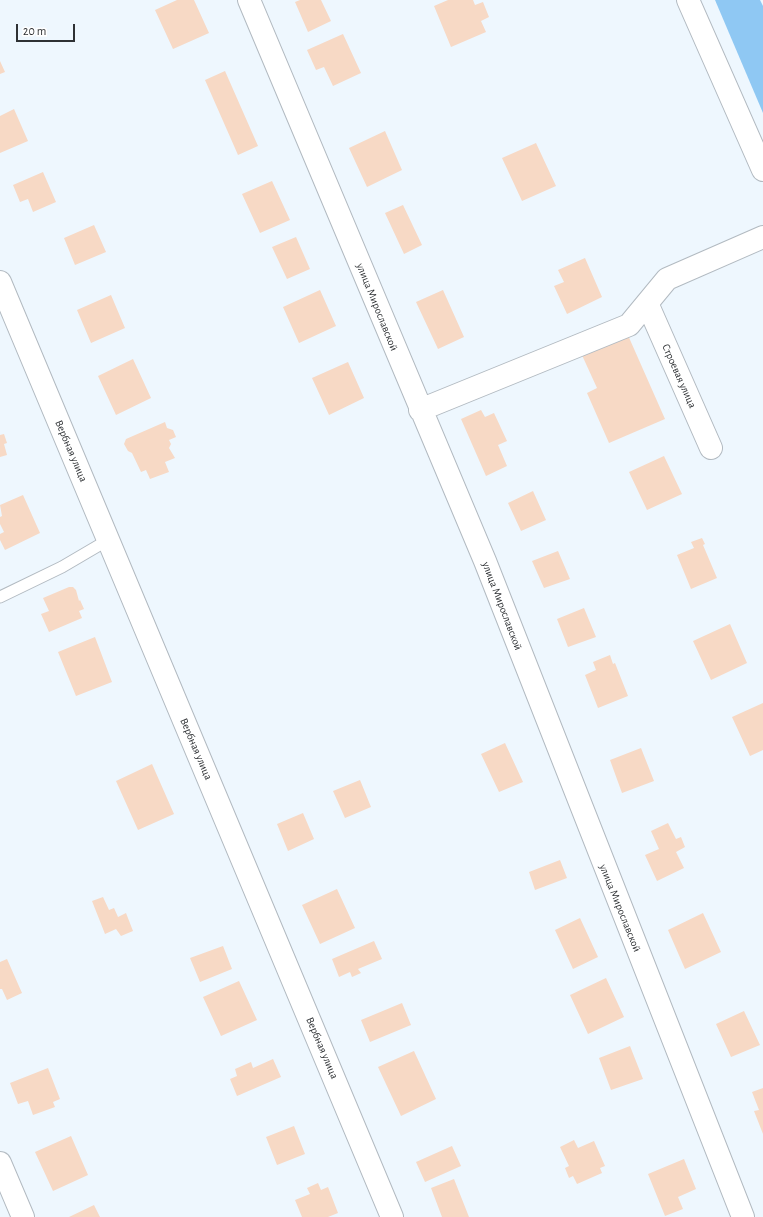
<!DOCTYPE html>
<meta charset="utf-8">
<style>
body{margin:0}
#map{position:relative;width:763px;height:1217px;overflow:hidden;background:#eef7fe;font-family:"Alegreya Sans",sans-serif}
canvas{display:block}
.scale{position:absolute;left:16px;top:24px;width:59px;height:18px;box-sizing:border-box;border:2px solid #2e3134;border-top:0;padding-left:5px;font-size:12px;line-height:14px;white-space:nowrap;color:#2e3134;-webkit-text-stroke:3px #fff;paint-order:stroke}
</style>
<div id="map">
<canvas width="763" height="1217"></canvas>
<div class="scale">20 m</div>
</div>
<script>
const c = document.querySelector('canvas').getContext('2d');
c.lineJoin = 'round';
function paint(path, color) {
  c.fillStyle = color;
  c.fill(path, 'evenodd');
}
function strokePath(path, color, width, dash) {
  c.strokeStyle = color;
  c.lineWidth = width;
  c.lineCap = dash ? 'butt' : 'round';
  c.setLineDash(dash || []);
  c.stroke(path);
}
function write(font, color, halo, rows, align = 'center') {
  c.font = font + ' "Alegreya Sans",sans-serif';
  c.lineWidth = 4;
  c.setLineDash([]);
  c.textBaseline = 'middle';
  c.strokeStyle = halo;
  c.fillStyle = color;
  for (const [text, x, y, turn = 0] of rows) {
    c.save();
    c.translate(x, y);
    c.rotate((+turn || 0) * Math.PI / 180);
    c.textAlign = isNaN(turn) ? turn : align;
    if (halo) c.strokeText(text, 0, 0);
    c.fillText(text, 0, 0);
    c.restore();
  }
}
paint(new Path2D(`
 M715,0H760L763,6V113Z`), '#8fc8f3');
paint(new Path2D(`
 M177,0H194L209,33L173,49L155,10Z
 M300,0H321L331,21L308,32L295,2Z
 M448,0H473L475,5L483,2L489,17L481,21L486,32L451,47L434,6Z
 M343,34L361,73L333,86L324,67L316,70L307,50Z
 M0,61L5,72L0,74Z
 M225,71L258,146L238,155L205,80Z
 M14,109L28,141L0,153V116Z
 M385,131L402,170L367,187L349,148Z
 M536,143L556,186L522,201L502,158Z
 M43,172L56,202L33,212L28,199L20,202L13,185Z
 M272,181L290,220L260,233L242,194Z
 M403,205L422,245L404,254L385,213Z
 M94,225L106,252L75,265L64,238Z
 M296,237L310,269L287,279L272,247Z
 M585,258L602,297L567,314L554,286L564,282L558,270Z
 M320,290L336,326L299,343L283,307Z
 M443,290L464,337L438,349L416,302Z
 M111,295L125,328L91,343L77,310Z
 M627,333L665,419L609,443L587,393L597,388L581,353Z
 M133,359L151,398L116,415L98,376Z
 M348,362L364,398L329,415L312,378Z
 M481,410L485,417L494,413L507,441L498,445L507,466L486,476L461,419Z
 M165,422L167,428L173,430L176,437L169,440L171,444L169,448L175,458L165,462L169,472L150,479L146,470L141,472L132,453L128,451L124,444L126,439Z
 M4,434L7,443L4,444L7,455L0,457V435Z
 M664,456L682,494L647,510L629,472Z
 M533,491L546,520L521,531L508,503Z
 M23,495L40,533L5,550L0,540V534L4,532L0,524V517L2,516L0,505Z
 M702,538L705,544L703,545L717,578L691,589L677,555L694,548L691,542Z
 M558,551L570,579L544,588L532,561Z
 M69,587H73L76,590L79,601L80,600L84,609L79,611L82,618L49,632L41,614L49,611L43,598Z
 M584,608L596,637L568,647L557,619Z
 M730,624L747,663L711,680L693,641Z
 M95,637L112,682L76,696L58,652Z
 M610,655L613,664L615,663L628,696L598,708L585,675L596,670L593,662Z
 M763,703V750L750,756L732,717Z
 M505,743L523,782L499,792L481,754Z
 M641,748L654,781L622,793L610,760Z
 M152,764L174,814L138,830L116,781Z
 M360,780L371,807L345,818L333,791Z
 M303,813L314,839L288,851L277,824Z
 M668,823L676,839L681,837L685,847L676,852L684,868L657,881L645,855L659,849L651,831Z
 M560,860L567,878L535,890L529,872Z
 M337,889L355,928L320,944L302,905Z
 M103,897L109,910L114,908L118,917L126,913L133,931L121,936L116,929L105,934L92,901Z
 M703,913L721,952L685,969L668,930Z
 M580,918L598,957L573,969L555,930Z
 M374,941L382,959L358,969L361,973L352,977L350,972L339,977L332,959Z
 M223,946L232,969L200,982L190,958Z
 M7,959L22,993L7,1000L2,989H0V962Z
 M606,978L624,1017L588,1034L570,995Z
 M239,981L257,1020L221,1036L203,997Z
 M402,1003L411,1025L370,1042L361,1020Z
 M744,1011L760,1045L731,1057L716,1024Z
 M630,1046L643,1079L611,1090L599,1058Z
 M414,1051L436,1099L401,1116L378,1067Z
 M273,1059L281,1077L237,1096L230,1079L237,1076L235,1069L251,1062L253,1068Z
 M48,1068L60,1099L53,1102L55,1107L33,1115L28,1101L18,1104L10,1083Z
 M763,1088V1134L754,1111L759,1110L752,1092Z
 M294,1126L305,1154L277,1165L266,1137Z
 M71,1136L88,1175L53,1191L35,1152Z
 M574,1140L578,1148L594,1141L605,1166L600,1168L602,1173L577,1184L573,1176L569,1178L565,1168L569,1166L560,1147Z
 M452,1146L461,1166L425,1182L416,1162Z
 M684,1159L696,1189L678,1197L683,1209L665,1216L648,1174Z
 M454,1179L469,1217H442L431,1188Z
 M318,1183L321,1190L328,1187L338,1213L328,1217H302L295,1200L310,1194L307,1188Z
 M94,1205L100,1217H69Z`), '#f7d9c5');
const lane = new Path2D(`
 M0,597L62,567L108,540`);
const street = new Path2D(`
 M249,0L485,561L743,1217
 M0,282L392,1217
 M647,303L711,448
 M420,410L629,325L667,279L763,237
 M0,1163L23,1217`);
const primary = new Path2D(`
 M688,0L763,170`);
strokePath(lane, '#b2bac1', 13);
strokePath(street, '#b2bac1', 24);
strokePath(primary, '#b2bac1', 24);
strokePath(lane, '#fff', 11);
strokePath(street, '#fff', 22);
strokePath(primary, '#fff', 22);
write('11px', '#2e3134', '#fff', [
 ["улица Мирославской",377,307,68],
 ["Строевая улица",679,376,66],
 ["Вербная улица",71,451,67],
 ["улица Мирославской",502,606,69],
 ["Вербная улица",196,749,67],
 ["улица Мирославской",620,908,68],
 ["Вербная улица",322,1048,67]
]);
</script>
